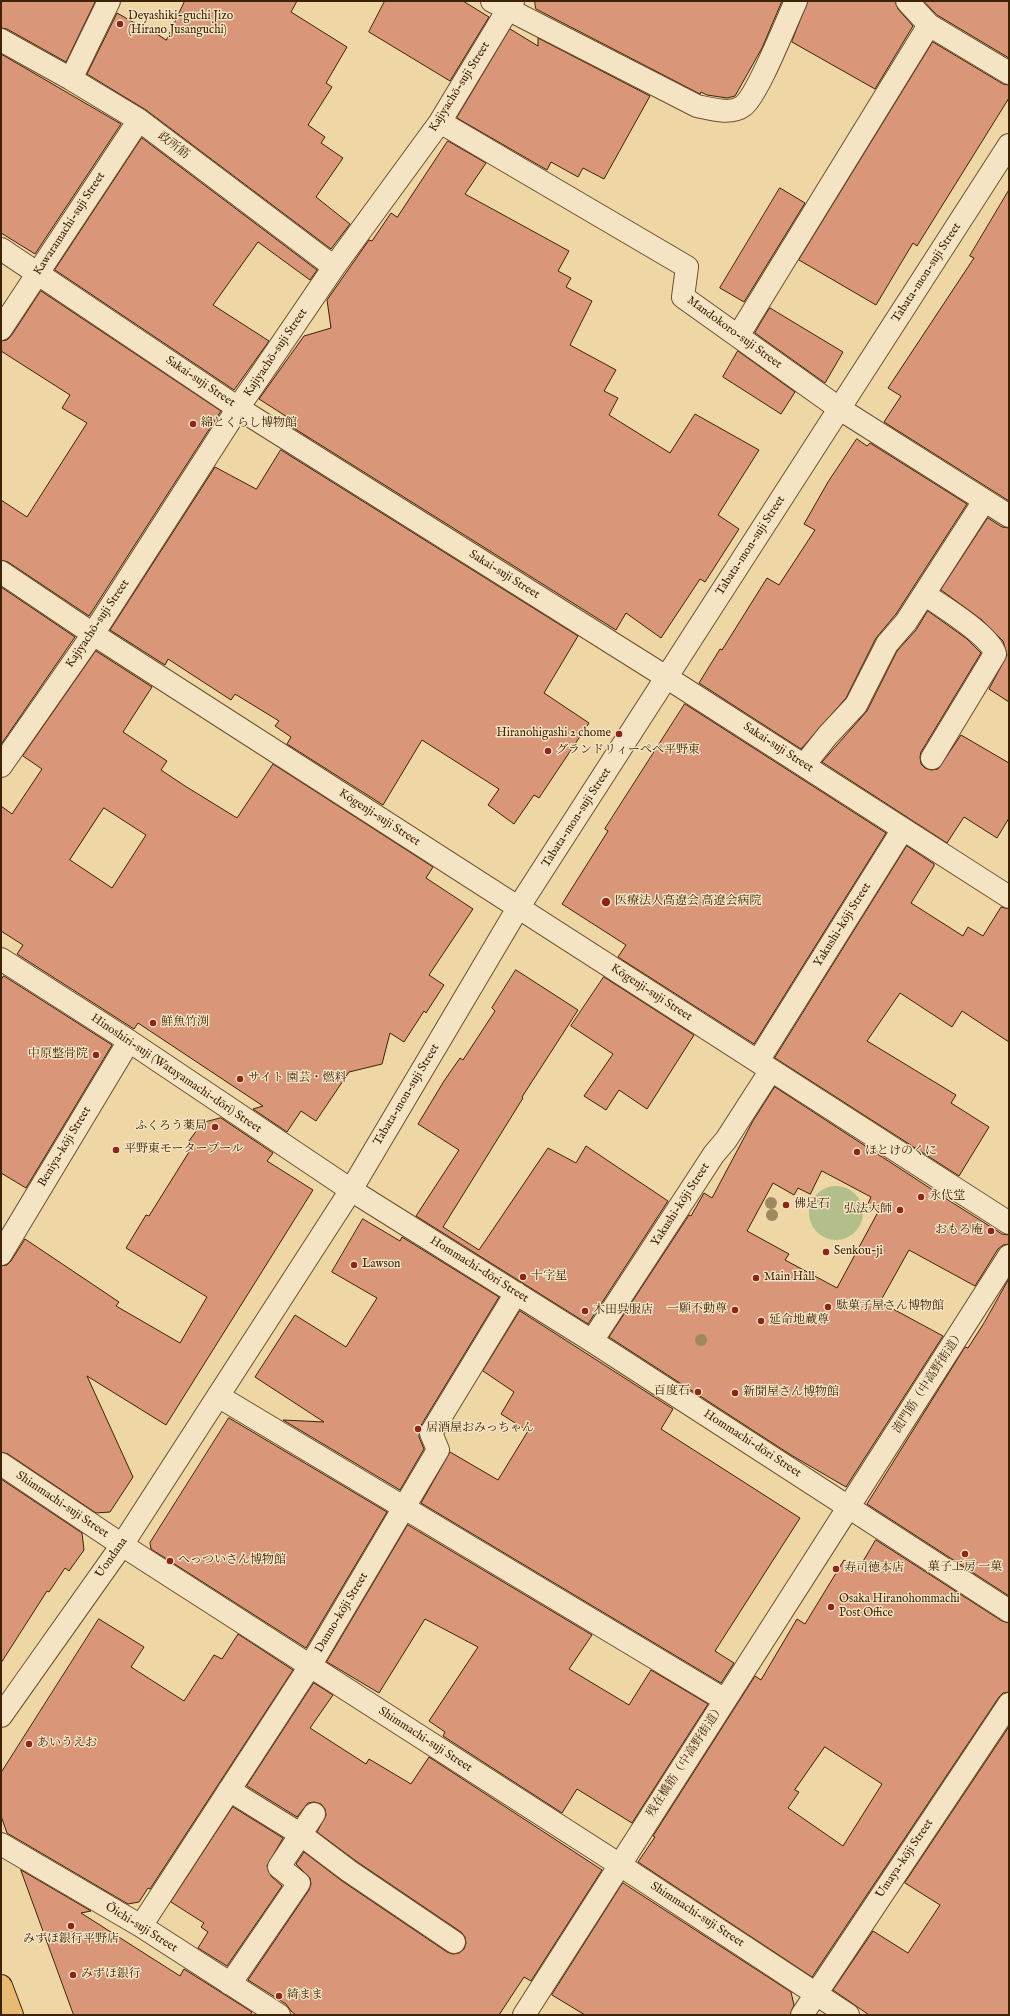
<!DOCTYPE html>
<meta charset="utf-8">
<style>
body{margin:0}
#map{position:relative;width:1010px;height:2016px;overflow:hidden;background:#eed6a5;font-family:"IM FELL English",serif}
canvas{display:block}
.frame{position:absolute;inset:0;border:2px solid #3e2204;pointer-events:none}
</style>
<div id="map">
<canvas width="1010" height="2016"></canvas>
<div class="frame"></div>
</div>
<script>
const c = document.querySelector('canvas').getContext('2d');
c.lineJoin = 'round';
function paint(path, color) {
  c.fillStyle = color;
  c.fill(path, 'evenodd');
}
function strokePath(path, color, width, dash) {
  c.strokeStyle = color;
  c.lineWidth = width;
  c.lineCap = dash ? 'butt' : 'round';
  c.setLineDash(dash || []);
  c.stroke(path);
}
function write(font, color, halo, rows, align = 'center') {
  c.font = font + ' "IM FELL English","Noto Serif JP",serif';
  c.lineWidth = 3;
  c.setLineDash([]);
  c.textBaseline = 'middle';
  c.strokeStyle = halo;
  c.fillStyle = color;
  for (const [text, x, y, turn = 0] of rows) {
    c.save();
    c.translate(x, y);
    c.rotate((+turn || 0) * Math.PI / 180);
    c.textAlign = isNaN(turn) ? turn : align;
    if (halo) c.strokeText(text, 0, 0);
    c.fillText(text, 0, 0);
    c.restore();
  }
}
paint(new Path2D(`
 M809 1213a27 27 0 1 1 54 0a27 27 0 1 1-54 0Z`), '#b3bf8b');
const building = new Path2D(`
 M1,1H94L95,2L66,62L7,29L1,28Z
 M185,1H297L291,12L347,47L326,83L332,87L308,125L325,137L321,143L343,158L316,197L350,224L331,249L146,110L87,74L117,13L147,30L148,28L166,40Z
 M385,1H463L489,17L450,81L369,32Z
 M535,1H782L762,48L735,96L727,98L707,95L701,92L700,94L536,9Z
 M808,1H895L898,9L913,26L875,89L792,42Z
 M924,1H1009V58L937,15Z
 M510,29L538,46V38L650,96L604,179L583,168L578,177L551,162L547,170L457,118Z
 M933,42L1003,84L1009,85V98L917,246L913,243L876,305L799,260Z
 M1,54L121,124L35,254L1,233Z
 M142,138L317,270L310,280L258,242L213,305L269,341L234,390L55,270Z
 M448,141L486,163L465,194L569,251L558,271L571,278L566,287L592,301L570,345L616,370L604,391L618,398L609,415L670,453L695,414L759,450L718,515L739,529L705,582L700,579L661,638L626,613L616,630L292,427L295,422L259,399L304,336L331,328L327,300L369,240L372,241L391,213L397,217Z
 M780,188L805,203L744,302L720,288Z
 M1009,190V501L884,422L901,396L888,388L974,258L970,256Z
 M41,291L221,411L89,616L8,562L1,560V500L27,517L87,423L62,408L70,395L1,351V341L7,340L11,336Z
 M770,308L843,352L825,383L755,333Z
 M738,351L795,392L781,414L723,377Z
 M857,439L867,446L870,443L967,504L896,614L876,638L846,698L801,749L699,683L720,649L722,650L767,578L779,585L815,530L804,524L828,482Z
 M281,450L578,636L544,693L589,723L539,798L534,795L514,824L488,805L499,789L422,740L383,805L287,744L291,737L275,726L279,721L235,694L231,700L168,659L165,665L110,630L215,467L256,489Z
 M988,518L1002,527L1009,528V702L989,689L1007,655L1003,641L982,620L941,590Z
 M1,587L75,637L2,743L1,742Z
 M928,611L967,639L981,653L921,752L920,757L921,764L925,768L931,770L938,769L961,735L1009,763V818L997,838L964,817L947,843L822,762L867,711L897,651L916,630Z
 M96,651L152,687L123,732L167,761L161,770L185,786L237,818L273,764L433,867L426,878L473,909L429,975L444,985L426,1013L424,1011L404,1042L390,1033L382,1064L349,1072L316,1121L301,1111L287,1132L253,1109L263,1106L138,1023L134,1029L17,954L23,945L1,931V806L12,814L42,769L23,756ZM104,808L146,835L112,888L70,860Z
 M685,704L886,833L754,1044L618,957L626,945L562,904L608,831L605,829Z
 M907,846L934,864V866L911,903L963,936L968,927L983,936L1001,907L1009,909V1042L962,1011L952,1027L900,993L867,1041L956,1095L951,1103L989,1127L959,1176L775,1058Z
 M516,970L578,1010L522,1097L523,1098L443,1227L479,1250L548,1148L576,1163L586,1146L668,1201L588,1324L416,1216L459,1150L418,1124L444,1081L460,1058L463,1060L495,1011L492,1008Z
 M4,976L112,1045L26,1188L1,1173V980Z
 M604,977L694,1035L647,1109L619,1090L606,1110L584,1096L613,1054L571,1026Z
 M775,1087L945,1198L1002,1234L1009,1235V1244L1003,1245L998,1249L975,1286L909,1250L880,1302L943,1336L846,1487L791,1455L609,1337L689,1215L691,1216L704,1193L712,1198L753,1121ZM822,1171L871,1197L867,1206L878,1212L837,1288L785,1260L789,1254L747,1231L773,1183L794,1195L798,1188L810,1194Z
 M221,1118L273,1153L267,1161L313,1190L166,1425L87,1376L133,1477L110,1512L96,1513L8,1454L1,1452V1266L7,1265L11,1261L25,1239L119,1302L116,1306L180,1343L207,1297L126,1248L146,1215L149,1216L194,1144L189,1141L202,1123Z
 M363,1219L400,1241L402,1237L499,1297L420,1427L419,1437L424,1449L400,1490L283,1420L324,1422L255,1377L295,1315L346,1347L377,1298L332,1272Z
 M1009,1279V1596L867,1504L965,1347L968,1348L984,1323Z
 M520,1311L673,1409L661,1429L800,1518L715,1651L734,1663L721,1683L421,1503L450,1452L498,1480L528,1431L501,1414L514,1392L483,1371Z
 M229,1418L387,1512L306,1648L151,1549L150,1543Z
 M1,1479L82,1533L84,1550L69,1571L65,1568L49,1592L47,1591L1,1663Z
 M408,1525L592,1635L569,1669L629,1705L651,1670L708,1704L632,1823L577,1789L562,1813L443,1736L445,1732L429,1721L478,1647L425,1619L379,1693L327,1662Z
 M876,1540L1002,1621L1009,1623V1692L1003,1693L999,1697L812,1977L638,1862L655,1837L653,1836L755,1676L761,1680L797,1619L805,1624L844,1560L858,1569ZM825,1747L882,1784L843,1846L788,1808L799,1792L795,1790Z
 M99,1619L144,1647L131,1667L184,1701L214,1655L222,1659L238,1634L293,1670L150,1889L148,1888L139,1902L128,1904L7,1833L1,1816V1773Z
 M314,1683L333,1695L310,1728L366,1764L369,1759L411,1784L429,1757L602,1870L531,1981L524,1977L499,2015H296L291,2011L286,2004L248,1980L309,1890L311,1884L310,1878L296,1864L304,1852L342,1881L447,1952L453,1954L459,1953L464,1949L466,1943L465,1937L461,1932L356,1861L317,1832L326,1815L325,1809L321,1804L314,1802L308,1803L297,1817L247,1786Z
 M1009,1727V2015H869L833,1990L873,1931L908,1953L940,1905L905,1883Z
 M233,1807L283,1838L267,1866L271,1876L282,1886L227,1966L198,1948L208,1932L201,1927L204,1923L171,1902Z
 M21,1870L91,1911L81,1913L180,1976L184,1969L252,2012L250,2015H74Z
 M623,1883L791,1992L794,2005L790,2015H585L552,1995Z`);
paint(building, '#d99679');
strokePath(building, '#3e2204', 1);
const minor = new Path2D(`
 M492,1L697,106C711,109 731,115 743,106C758,95 786,22 796,1
 M907,1L929,25L1009,73
 M1,40L71,79L139,120L334,267
 M71,79L109,1
 M440,122L687,267L683,297L840,409L1009,516
 M1,249L238,408L666,677L1009,897
 M1,329L139,120
 M738,336L929,25
 M1,572L93,634L1009,1223
 M924,594C939,604 991,636 995,654L932,758
 M804,765L828,735L856,705L887,644L906,622L984,501
 M1,766L93,634L238,408L334,267L440,122L513,1
 M1,959L129,1041L351,1190L592,1341L1009,1611
 M758,1061L903,829
 M1,1254L129,1041
 M592,1341L714,1154L726,1140L771,1070
 M218,1396L725,1700
 M1,1464L122,1545L620,1865L848,2015
 M1,1716L122,1545L351,1190L518,908L1009,145
 M229,1790L300,1834L349,1871L454,1942
 M1,1844L141,1926L279,2015
 M141,1926L310,1666L438,1450L431,1433L516,1293
 M230,1984L299,1883L279,1867L314,1814
 M524,2015L1009,1256
 M802,2015L1009,1704`);
const highway = new Path2D(`
 M1,1986L12,2015`);
strokePath(minor, '#6a4f2c', 24);
strokePath(highway, '#3e2204', 24);
strokePath(minor, '#f4e4c4', 22);
strokePath(highway, '#e7bb72', 22);
c.fillStyle = '#9d885f';
for (const [x, y] of [
 [771,1203],
 [772,1215],
 [701,1340]
]) {
  c.beginPath();
  c.arc(x, y, 6, 0, 2 * Math.PI);
  c.fill();
}
for (const [x, y, r, color] of [
 [120,24,4,"#8f2418"],
 [193,424,4,"#8f2418"],
 [619,734,4,"#8f2418"],
 [548,751,4,"#8f2418"],
 [606,902,5,"#8f2418"],
 [153,1023,4,"#8f2418"],
 [96,1055,4,"#8f2418"],
 [240,1079,4,"#8f2418"],
 [215,1127,4,"#8f2418"],
 [116,1150,4,"#8f2418"],
 [857,1152,4,"#8f2418"],
 [921,1197,4,"#8f2418"],
 [786,1205,4,"#8f2418"],
 [900,1210,4,"#8f2418"],
 [991,1231,4,"#8f2418"],
 [826,1252,4,"#8f2418"],
 [354,1265,4,"#8f2418"],
 [523,1277,4,"#8f2418"],
 [756,1278,4,"#8f2418"],
 [828,1307,4,"#8f2418"],
 [735,1310,4,"#8f2418"],
 [585,1311,4,"#8f2418"],
 [761,1321,4,"#8f2418"],
 [698,1392,4,"#8f2418"],
 [735,1393,4,"#8f2418"],
 [418,1429,4,"#8f2418"],
 [965,1554,4,"#8f2418"],
 [170,1561,4,"#8f2418"],
 [836,1569,4,"#8f2418"],
 [831,1607,4,"#8f2418"],
 [29,1744,4,"#8f2418"],
 [71,1926,4,"#8f2418"],
 [73,1975,4,"#8f2418"],
 [279,1996,4,"#8f2418"]
]) {
  const dot = new Path2D();
  dot.arc(x, y, r, 0, 2 * Math.PI);
  c.fillStyle = color;
  c.fill(dot);
  strokePath(dot, '#f4e4c4', 1.5);
}
write('12px', '#3e2204', '#f4e4c4', [
 ["Deyashiki-guchi Jizo",128,17],
 ["(Hirano Jusanguchi)",128,31],
 ["綿とくらし博物館",201,424],
 ["Hiranohigashi 2 chome",611,734,"right"],
 ["グランドリィーぺぺ平野東",556,751],
 ["医療法人高遼会 高遼会病院",615,902],
 ["鮮魚竹渕",161,1023],
 ["中原整骨院",88,1055,"right"],
 ["サイト 園芸・燃料",248,1079],
 ["ふくろう薬局",207,1127,"right"],
 ["平野東モータープール",124,1150],
 ["ほとけのくに",865,1152],
 ["永代堂",929,1197],
 ["佛足石",794,1205],
 ["弘法大師",892,1210,"right"],
 ["おもろ庵",983,1231,"right"],
 ["Senkou-ji",834,1252],
 ["Lawson",362,1265],
 ["十字星",531,1277],
 ["Main Hall",764,1278],
 ["駄菓子屋さん博物館",836,1307],
 ["一願不動尊",727,1310,"right"],
 ["木田呉服店",593,1311],
 ["延命地蔵尊",769,1321],
 ["百度石",690,1392,"right"],
 ["新聞屋さん博物館",743,1393],
 ["居酒屋おみっちゃん",426,1429],
 ["へっついさん博物館",178,1561],
 ["菓子工房 一菓",965,1568,"center"],
 ["寿司徳本店",844,1569],
 ["Osaka Hiranohommachi",839,1600],
 ["Post Office",839,1614],
 ["あいうえお",37,1744],
 ["みずほ銀行平野店",71,1940,"center"],
 ["みずほ銀行",81,1975],
 ["綺まま",287,1996]
], 'left');
write('12px', '#3e2204', '#f4e4c4', [
 ["Kajiyachō-suji Street",460,87,-58],
 ["政所筋",173,146,37],
 ["Kawaramachi-suji Street",70,224,-57],
 ["Tabata-mon-suji Street",927,273,-57],
 ["Mandokoro-suji Street",734,333,36],
 ["Kajiyachō-suji Street",276,353,-56],
 ["Sakai-suji Street",200,382,34],
 ["Tabata-mon-suji Street",751,546,-57],
 ["Sakai-suji Street",504,575,32],
 ["Kajiyachō-suji Street",98,624,-56],
 ["Sakai-suji Street",778,748,33],
 ["Kōgenji-suji Street",379,818,33],
 ["Tabata-mon-suji Street",577,818,-57],
 ["Yakushi-kōji Street",843,925,-58],
 ["Kōgenji-suji Street",651,993,33],
 ["Hinoshiri-suji (Watayamachi-dōri) Street",176,1074,34],
 ["Tabata-mon-suji Street",407,1095,-59],
 ["Beniya-kōji Street",65,1147,-59],
 ["Yakushi-kōji Street",681,1205,-57],
 ["Hommachi-dōri Street",479,1270,32],
 ["流門筋（中高野街道）",929,1382,-57],
 ["Hommachi-dōri Street",752,1444,33],
 ["Shimmachi-suji Street",62,1505,34],
 ["Uondana",112,1558,-55],
 ["Danno-kōji Street",342,1613,-59],
 ["Shimmachi-suji Street",425,1740,33],
 ["残在橋筋（中高野街道）",686,1761,-57],
 ["Umaya-kōji Street",905,1859,-56],
 ["Shimmachi-suji Street",697,1915,33],
 ["Ōichi-suji Street",141,1928,32]
]);
</script>
